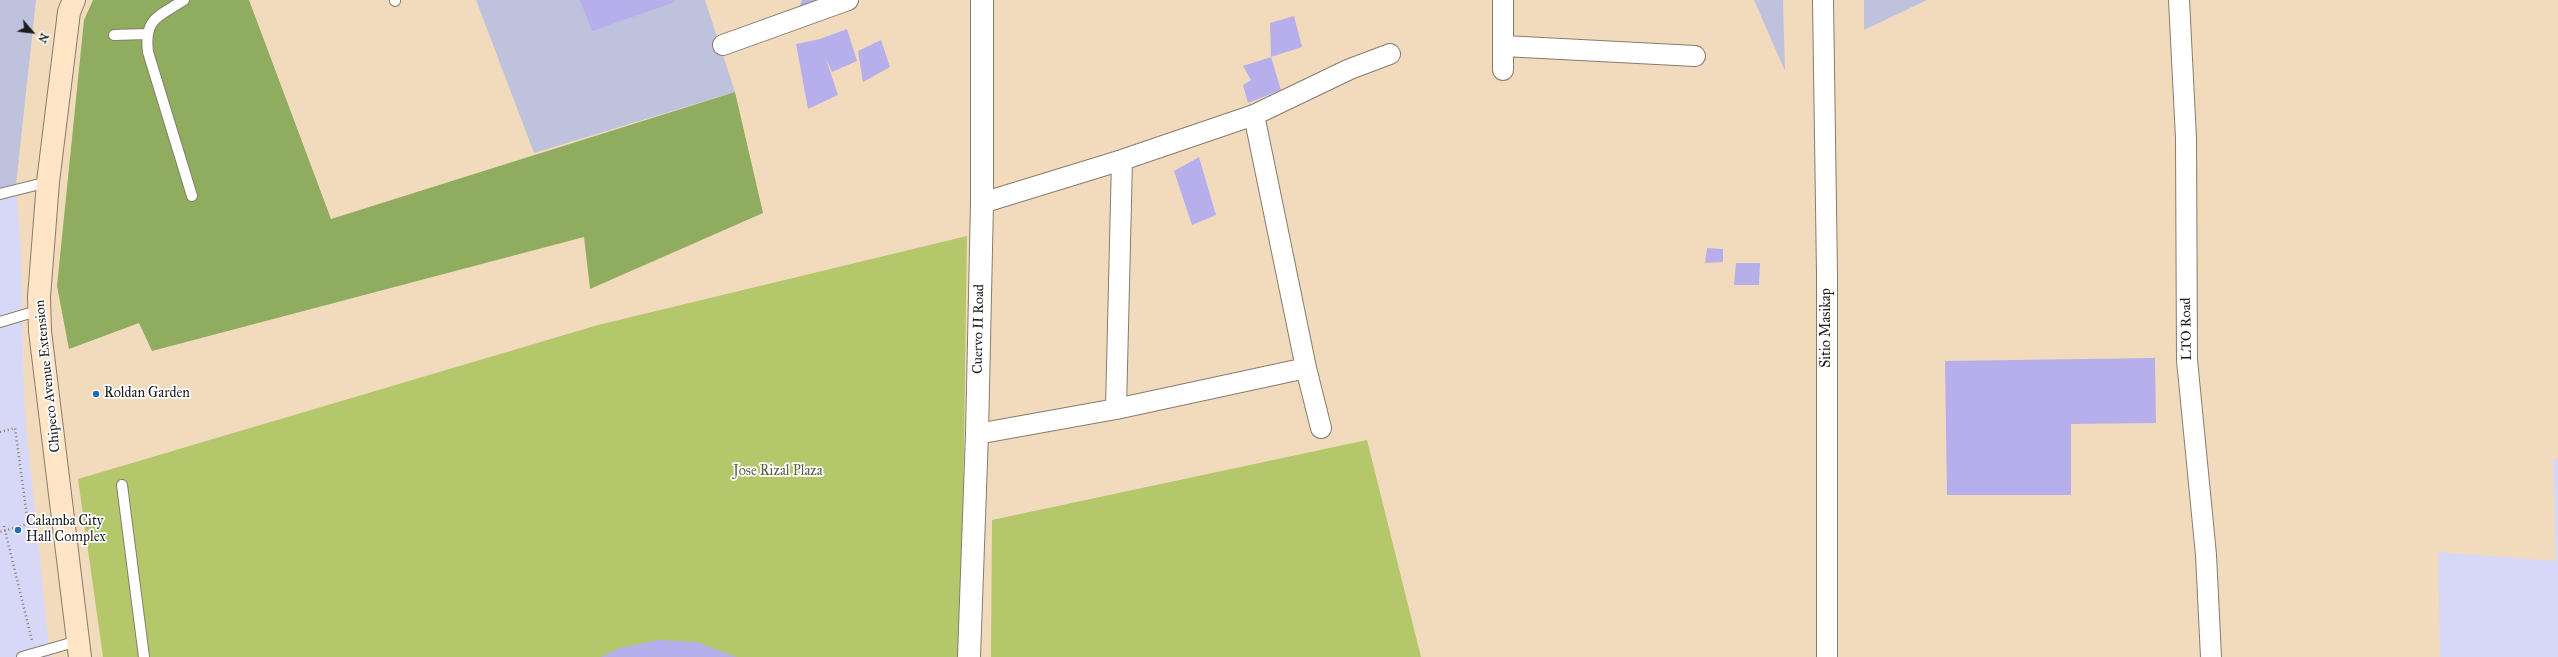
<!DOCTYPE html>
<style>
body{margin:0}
#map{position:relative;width:2558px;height:657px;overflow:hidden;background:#f2dbbd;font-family:"IM FELL Great Primer",serif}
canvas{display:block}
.north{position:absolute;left:12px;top:12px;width:40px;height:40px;-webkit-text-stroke:3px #fff;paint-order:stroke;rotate:118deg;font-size:11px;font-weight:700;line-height:16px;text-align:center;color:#1c1c1c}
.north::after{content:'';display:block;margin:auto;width:14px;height:18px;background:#1c1c1c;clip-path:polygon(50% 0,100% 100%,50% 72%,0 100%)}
</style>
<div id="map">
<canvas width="2558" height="657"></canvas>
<div class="north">N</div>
</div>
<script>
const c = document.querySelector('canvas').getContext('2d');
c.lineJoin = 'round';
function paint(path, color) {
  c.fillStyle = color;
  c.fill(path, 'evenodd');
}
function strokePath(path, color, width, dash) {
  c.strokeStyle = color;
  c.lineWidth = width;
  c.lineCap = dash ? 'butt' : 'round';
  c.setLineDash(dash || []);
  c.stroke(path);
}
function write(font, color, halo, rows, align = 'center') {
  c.font = font + ' "IM FELL Great Primer",serif';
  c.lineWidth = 3.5;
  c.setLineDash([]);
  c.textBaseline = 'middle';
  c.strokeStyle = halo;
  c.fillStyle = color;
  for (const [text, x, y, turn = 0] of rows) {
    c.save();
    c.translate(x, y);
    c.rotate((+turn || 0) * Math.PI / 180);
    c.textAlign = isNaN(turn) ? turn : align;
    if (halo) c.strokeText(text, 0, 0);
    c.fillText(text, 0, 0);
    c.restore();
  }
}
paint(new Path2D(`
 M16,185L21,251L24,403L50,657H0V189Z
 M2553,459H2558V657H2440L2438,552L2556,561Z`), '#d7d7f8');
paint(new Path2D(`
 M0,0H36L16,185L0,189Z
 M476,0H705L735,92L534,153Z
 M1754,0H1783L1785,71Z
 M1864,0H1927L1864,30Z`), '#bfc2dd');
paint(new Path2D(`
 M967,236L961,657H103L78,479L598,325Z
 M1367,440L1421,657H991L992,520Z`), '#b5c76b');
paint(new Path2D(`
 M93,0H249L331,219L735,92L763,213L590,289L584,237L152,351L139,323L69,349L57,286L84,20Z`), '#90ac5f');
paint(new Path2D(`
 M580,0H674L675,2L592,31Z
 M802,0H823L798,10Z
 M1294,16L1302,47L1271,57L1270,23Z
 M847,29L857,61L832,72L826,59L838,95L808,109L796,44L820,39Z
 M881,40L890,67L863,82L858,51Z
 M1271,57L1281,90L1248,103L1243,85L1251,80L1243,66Z
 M1199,157L1216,215L1192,225L1174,171Z
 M1707,248L1723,249V262L1705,263Z
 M1736,263H1760L1759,285H1734Z
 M2155,358L2156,423L2071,424V495H1947L1945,361Z
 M658,640L696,642L737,657H600L620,648Z`), '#b7aeec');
const service = new Path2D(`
 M184,0C158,17 144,18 148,52L192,196
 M395,0V1
 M114,35L146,34
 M0,194L48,182
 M0,322L40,310
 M122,485L144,657
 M22,657L78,641`);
const minor = new Path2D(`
 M1823,0L1827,274V657
 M2179,0L2186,138L2187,360L2206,555L2211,657
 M723,45L848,0
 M1504,46L1695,56
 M1503,70V0
 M1254,115L1306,368L1321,428
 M982,203L1122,160L1254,115L1350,69L1390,54
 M1116,409L1122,160
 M977,434L1116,409L1306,368`);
const tertiary = new Path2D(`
 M969,657L977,434L982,203V0`);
const secondary = new Path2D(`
 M74,0L69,12L48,182L39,297L40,331L80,657`);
strokePath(service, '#877c6c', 12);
strokePath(minor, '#877c6c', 22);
strokePath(tertiary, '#877c6c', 24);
strokePath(secondary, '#877c6c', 24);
strokePath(new Path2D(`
 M0,432L15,428L28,524L0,532
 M4,526L32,641`), '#877c6c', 2.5, [1, 3]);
strokePath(service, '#fff', 10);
strokePath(minor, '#fff', 20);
strokePath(tertiary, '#fff', 22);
strokePath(secondary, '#ffe4c6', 22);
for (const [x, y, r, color] of [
 [96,394,4,"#1f6fb2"],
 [18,530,4,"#1f6fb2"]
]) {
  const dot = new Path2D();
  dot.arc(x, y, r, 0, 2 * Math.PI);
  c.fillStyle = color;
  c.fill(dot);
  strokePath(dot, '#fff', 1.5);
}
write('14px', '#1c1c1c', '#fff', [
 ["Sitio Masikap",1827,328,-90],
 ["Cuervo II Road",979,329,-89],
 ["LTO Road",2187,329,-91],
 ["Chipeco Avenue Extension",48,376,-96]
]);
write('14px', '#1c1c1c', '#fff', [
 ["Roldan Garden",104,394],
 ["Calamba City",26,522],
 ["Hall Complex",26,538]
], 'left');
write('14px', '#59603c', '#fff', [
 ["Jose Rizal Plaza",778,472]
]);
</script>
